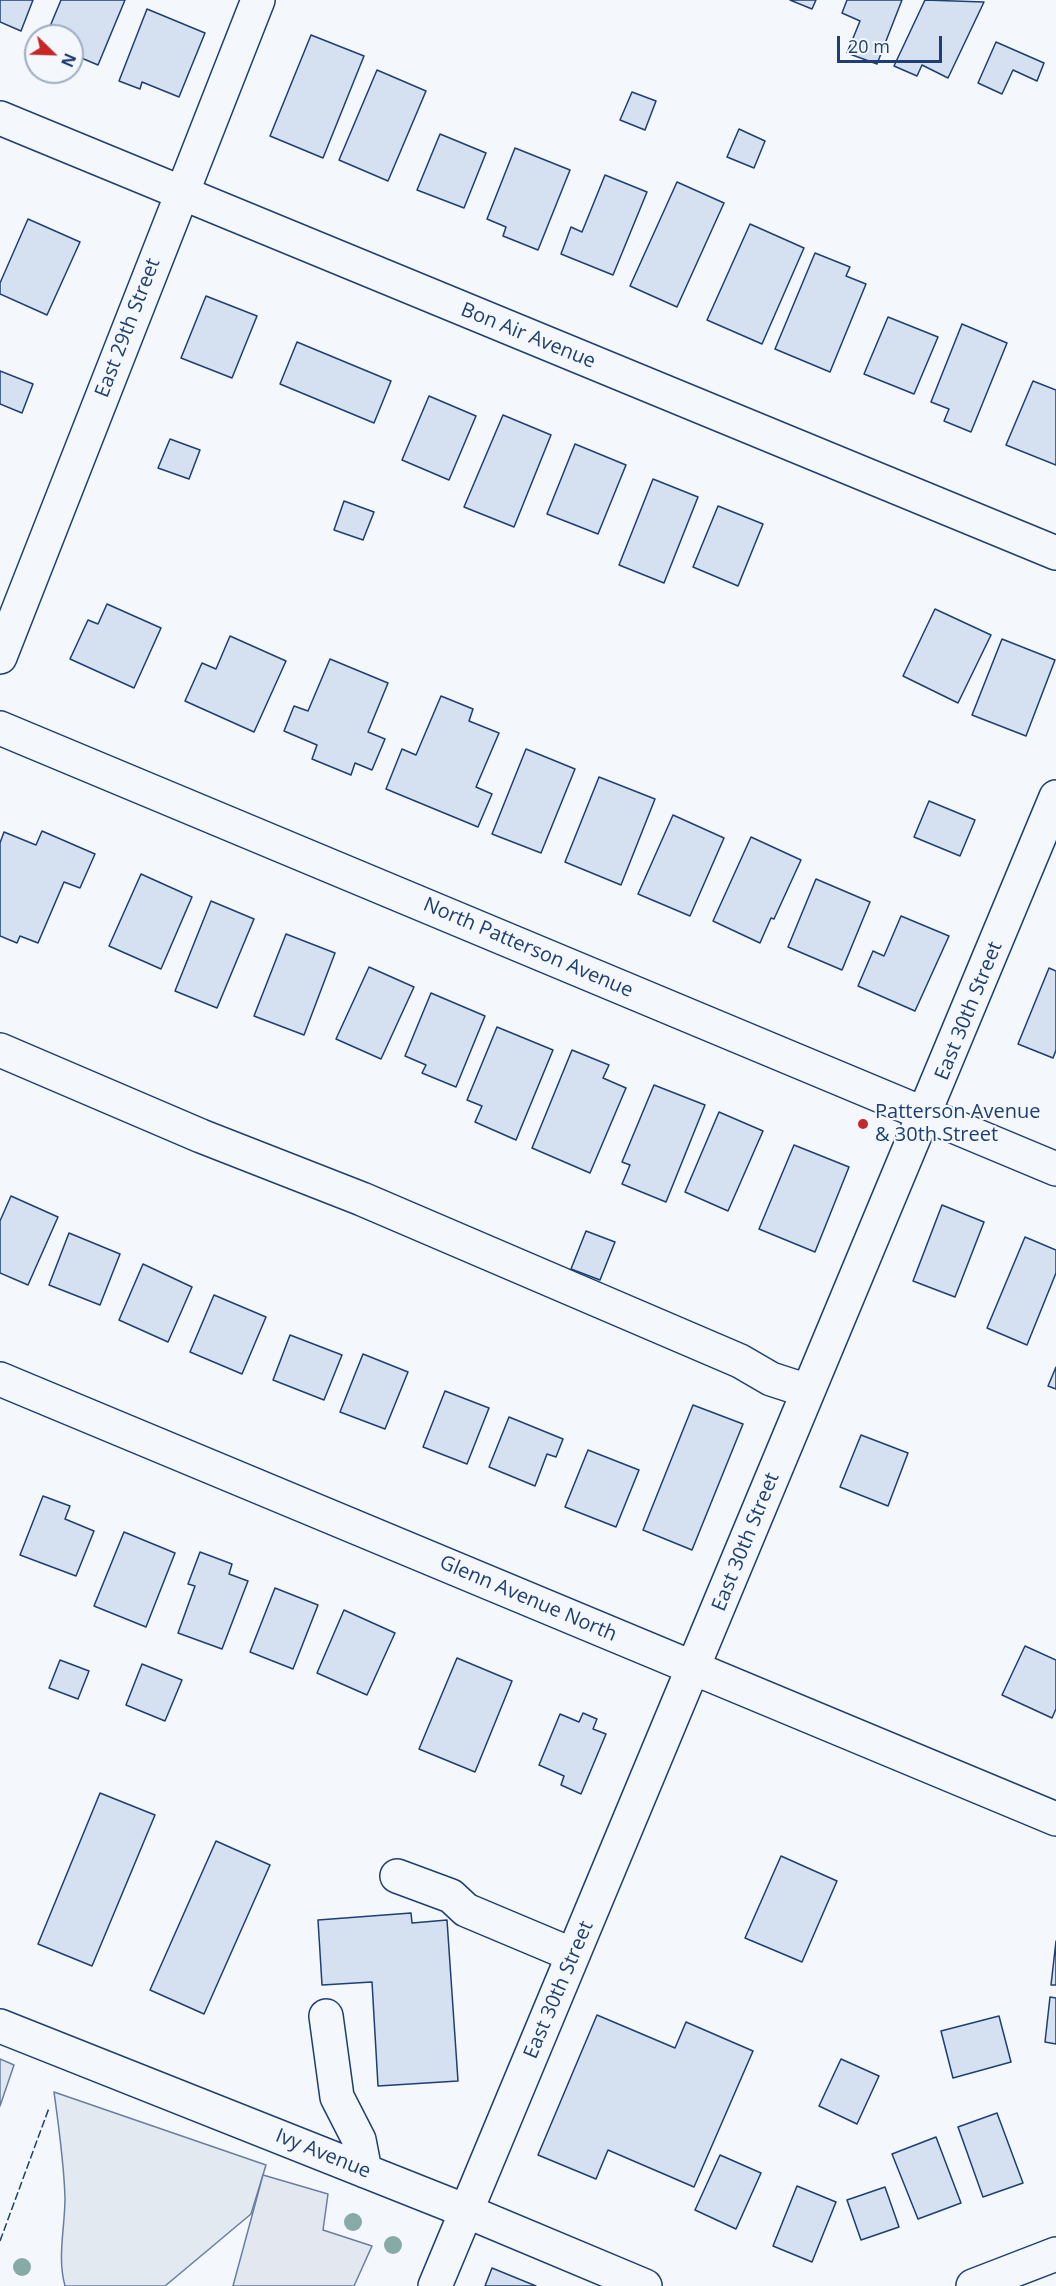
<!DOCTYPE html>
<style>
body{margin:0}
#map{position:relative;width:1056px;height:2286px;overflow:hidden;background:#f4f7fb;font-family:"Open Sans",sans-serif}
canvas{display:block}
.north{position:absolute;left:24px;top:24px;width:60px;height:60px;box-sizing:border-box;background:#f4f7fb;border:2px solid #9eadc5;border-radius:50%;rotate:113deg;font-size:16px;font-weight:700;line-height:24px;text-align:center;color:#1d3f73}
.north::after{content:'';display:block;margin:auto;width:21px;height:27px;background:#c62828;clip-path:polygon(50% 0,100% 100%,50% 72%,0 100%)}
.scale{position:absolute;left:837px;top:36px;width:105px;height:27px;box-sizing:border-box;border:3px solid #1d3f73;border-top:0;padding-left:8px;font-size:18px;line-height:21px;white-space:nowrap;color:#1d3f73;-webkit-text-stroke:4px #f4f7fb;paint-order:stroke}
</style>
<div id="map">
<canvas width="1056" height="2286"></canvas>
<div class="north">N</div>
<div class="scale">20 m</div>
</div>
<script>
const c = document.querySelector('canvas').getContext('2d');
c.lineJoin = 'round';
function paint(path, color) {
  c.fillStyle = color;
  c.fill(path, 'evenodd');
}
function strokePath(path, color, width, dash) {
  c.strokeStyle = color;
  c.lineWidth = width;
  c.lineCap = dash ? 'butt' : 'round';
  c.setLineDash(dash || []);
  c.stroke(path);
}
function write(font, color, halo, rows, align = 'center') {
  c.font = font + ' "Open Sans",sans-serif';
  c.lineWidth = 4.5;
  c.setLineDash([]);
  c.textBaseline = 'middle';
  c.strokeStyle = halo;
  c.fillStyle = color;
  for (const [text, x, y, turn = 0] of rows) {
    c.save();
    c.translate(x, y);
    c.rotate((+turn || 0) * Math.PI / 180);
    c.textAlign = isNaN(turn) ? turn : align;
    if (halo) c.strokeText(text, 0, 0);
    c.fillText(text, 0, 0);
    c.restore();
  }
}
const green = new Path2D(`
 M54,2092L266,2165L251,2214L165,2286H65C57,2257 65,2228 65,2198C64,2163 59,2128 54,2092Z`);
paint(green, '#e3e9f0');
strokePath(green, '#687fa3', 1.5);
const parking = new Path2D(`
 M0,2059L14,2065L0,2106Z
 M263,2175L328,2194L323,2230L372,2246L354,2286H233Z`);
paint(parking, '#e3e8f0');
strokePath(parking, '#687fa3', 1.5);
const building = new Path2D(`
 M0,0H33L21,31L0,22Z
 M61,0H125L98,65L72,54V36H46Z
 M790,0H816L812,9Z
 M847,0H902L877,64L847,53L860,21L842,13Z
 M925,0L984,2L948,78L922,65L917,76L894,66Z
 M147,9L205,33L179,97L142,82L140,89L119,81Z
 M311,35L364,56L323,158L270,136Z
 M996,42L1044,63L1037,81L1013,70L1002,94L978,83Z
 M377,70L426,91L388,181L339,160Z
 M632,92L656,101L645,130L620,120Z
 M739,129L765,141L754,168L727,157Z
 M440,134L486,153L464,208L417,190Z
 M515,148L570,170L538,250L503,236L506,227L487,219Z
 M605,175L647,192L613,275L561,254L571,227L582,232Z
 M677,182L724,203L677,307L630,286Z
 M28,219L80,242L47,315L0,294V283Z
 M750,224L804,248L762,344L707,320Z
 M815,253L850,267L846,276L866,284L830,372L775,349Z
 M206,296L257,316L232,378L181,358Z
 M888,317L938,337L914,394L864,374Z
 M962,324L1007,343L971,432L944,421L949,409L931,402Z
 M297,342L391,381L374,423L280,384Z
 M0,371L33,384L22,413L0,404Z
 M1033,381L1056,390V465L1006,445Z
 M429,396L476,416L449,480L402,460Z
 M503,415L551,435L514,527L464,507Z
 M170,439L200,450L189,479L158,468Z
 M575,444L626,465L598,534L547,514Z
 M653,479L698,497L664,583L619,565Z
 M344,501L374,512L363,540L334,530Z
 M718,506L763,524L738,586L693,567Z
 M107,604L161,628L134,688L70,659L88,620L98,624Z
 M935,609L991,635L958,703L903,676Z
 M230,636L286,661L254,732L185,701L202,663L216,669Z
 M1002,639L1055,660L1026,736L972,715Z
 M330,659L388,683L368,732L385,739L372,770L355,763L351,775L312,759L317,745L284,731L294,706L308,711Z
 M441,696L473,709L469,721L499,733L476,787L492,794L478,827L386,789L402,749L416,755Z
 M526,749L575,769L541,853L492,834Z
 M599,777L655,799L621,885L565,862Z
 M929,801L975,820L960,856L914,837Z
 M673,815L724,838L690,916L638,894Z
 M42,831L95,854L80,888L64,882L38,943L20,936L17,943L0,936V843L4,832L36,845Z
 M751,837L801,860L774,919L771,918L760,943L713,921Z
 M141,874L192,897L161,969L109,946Z
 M816,879L870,902L842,970L788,947Z
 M211,901L254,919L217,1008L175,991Z
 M901,916L949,936L915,1011L858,986L873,951L884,956Z
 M286,934L335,953L304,1035L254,1016Z
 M369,967L414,987L381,1059L336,1039Z
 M1049,968L1056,971V1050L1053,1058L1018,1044Z
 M431,993L485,1016L456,1087L422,1073L426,1065L405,1056Z
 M497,1027L553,1050L516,1140L475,1122L482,1106L467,1100Z
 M572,1050L609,1065L603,1078L626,1088L590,1173L532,1148Z
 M654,1085L705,1105L666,1202L622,1184L630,1165L622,1162Z
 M719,1112L763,1131L728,1211L685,1192Z
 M794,1145L849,1167L815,1252L759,1229Z
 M11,1196L58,1217L28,1285L0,1273V1221Z
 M942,1205L984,1222L955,1297L913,1281Z
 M586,1231L615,1242L600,1280L571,1269Z
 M69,1233L120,1254L100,1305L49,1285Z
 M1025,1237L1056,1250V1273L1027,1345L987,1328Z
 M143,1264L192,1287L168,1342L119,1320Z
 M214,1295L266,1317L242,1374L190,1352Z
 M290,1335L342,1355L324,1400L273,1380Z
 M363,1354L408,1372L385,1429L340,1412Z
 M1056,1367V1389L1048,1386Z
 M445,1391L489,1408L467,1464L423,1447Z
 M693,1405L743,1424L692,1550L643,1530Z
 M509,1417L563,1439L556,1457L547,1454L535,1486L489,1467Z
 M861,1435L908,1453L888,1506L840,1487Z
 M588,1450L639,1470L616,1527L565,1507Z
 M43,1496L70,1506L65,1519L94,1531L76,1576L20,1555Z
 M124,1532L175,1553L146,1627L94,1606Z
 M200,1552L232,1564L229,1574L248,1581L222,1649L178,1633L195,1586L188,1584Z
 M275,1588L318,1605L293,1669L250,1652Z
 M344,1610L395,1633L367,1695L317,1673Z
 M1025,1646L1056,1660V1709L1052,1718L1002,1695Z
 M457,1658L512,1681L475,1772L419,1749Z
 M60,1660L89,1671L78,1699L49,1688Z
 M142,1664L182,1680L165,1721L126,1705Z
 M583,1713L597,1719L593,1729L606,1734L581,1794L561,1785L564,1776L539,1765L560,1714L579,1722Z
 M100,1793L155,1815L92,1966L38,1944Z
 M216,1841L270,1865L204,2014L150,1990Z
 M781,1856L837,1881L802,1962L745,1938Z
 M411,1913L412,1923L447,1920L458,2081L378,2086L372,1982L322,1985L318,1920Z
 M1056,1941V1985H1051Z
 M1050,1997L1056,1998V2044L1045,2042Z
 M597,2015L675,2048L686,2022L753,2051L694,2187L608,2150L596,2179L538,2155Z
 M999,2016L1011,2062L953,2078L941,2031Z
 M841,2059L879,2076L857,2124L819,2106Z
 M997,2113L1023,2183L983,2197L958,2127Z
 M936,2137L961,2203L918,2219L892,2154Z
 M720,2155L761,2173L736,2229L695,2210Z
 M797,2186L836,2202L812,2262L773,2246Z
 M885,2187L899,2227L861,2240L847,2200Z
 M492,2268L536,2286H485Z`);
paint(building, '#d5e0f0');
strokePath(building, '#1d3f73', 1.5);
const minor = new Path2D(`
 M0,118L1056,553
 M0,657L258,0
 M0,1050L201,1136L362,1199L740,1361L771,1379L808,1391
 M0,1379L1056,1819
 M397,1876L451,1896L466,1910L573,1955
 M326,2016L337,2097L359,2140L365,2171
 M0,2026L466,2211L645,2286
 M435,2286C641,1790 852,1295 1056,797`);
const major = new Path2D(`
 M0,728L1056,1169
 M973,2286L1056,2254`);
strokePath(minor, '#1d3f73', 36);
strokePath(major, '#1d3f73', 36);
strokePath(minor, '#f4f7fb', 33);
strokePath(major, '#f4f7fb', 33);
strokePath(new Path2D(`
 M0,2241L49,2108`), '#1d3f73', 1.5, [8, 3]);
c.fillStyle = '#86aba6';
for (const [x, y] of [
 [353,2222],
 [393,2245],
 [22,2267]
]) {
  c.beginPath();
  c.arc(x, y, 9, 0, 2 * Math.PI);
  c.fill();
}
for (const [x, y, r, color] of [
 [863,1124,6,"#c62828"]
]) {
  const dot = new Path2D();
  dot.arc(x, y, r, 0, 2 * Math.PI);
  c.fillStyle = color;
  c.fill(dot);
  strokePath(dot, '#f4f7fb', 2);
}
write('20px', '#1d3f73', '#f4f7fb', [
 ["East 29th Street",128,328,-69],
 ["Bon Air Avenue",528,336,22],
 ["North Patterson Avenue",528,948,23],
 ["East 30th Street",969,1011,-68],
 ["East 30th Street",746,1542,-68],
 ["Glenn Avenue North",528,1599,23],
 ["East 30th Street",559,1990,-67],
 ["Ivy Avenue",323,2154,22]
]);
write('20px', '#1d3f73', '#f4f7fb', [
 ["Patterson Avenue",875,1112],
 ["& 30th Street",875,1135]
], 'left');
</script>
